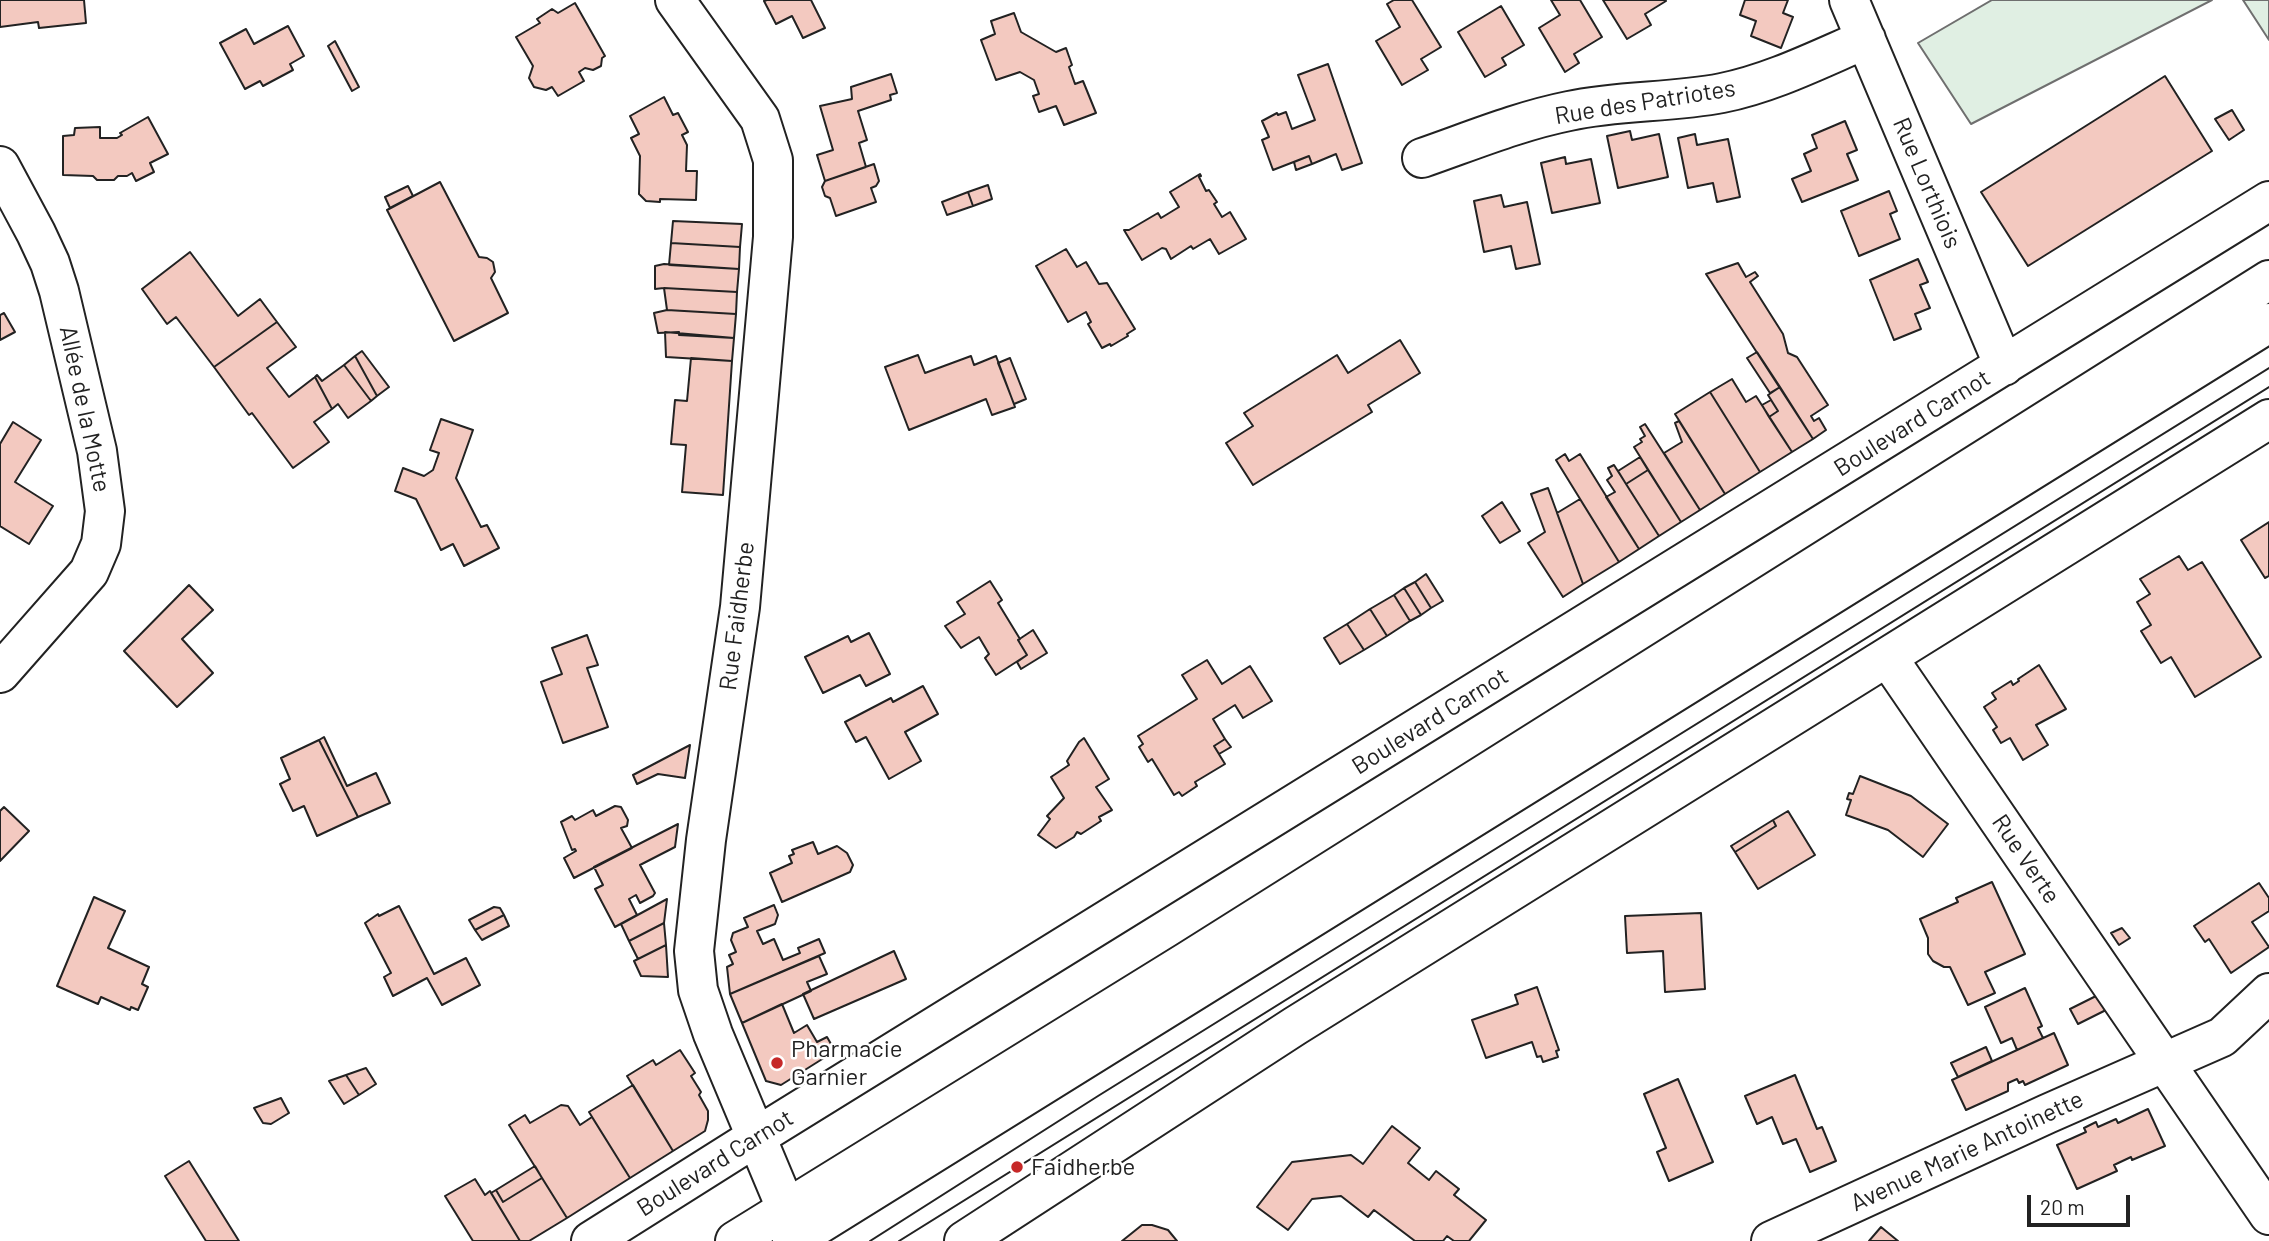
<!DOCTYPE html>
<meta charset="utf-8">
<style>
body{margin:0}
#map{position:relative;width:2269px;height:1241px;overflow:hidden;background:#fff;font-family:Barlow,sans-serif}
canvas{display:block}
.scale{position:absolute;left:2027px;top:1195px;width:103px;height:32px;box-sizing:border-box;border:4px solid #222;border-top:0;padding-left:9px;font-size:21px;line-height:24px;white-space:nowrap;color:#222;-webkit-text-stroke:5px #fff;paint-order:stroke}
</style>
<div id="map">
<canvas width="2269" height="1241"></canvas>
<div class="scale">20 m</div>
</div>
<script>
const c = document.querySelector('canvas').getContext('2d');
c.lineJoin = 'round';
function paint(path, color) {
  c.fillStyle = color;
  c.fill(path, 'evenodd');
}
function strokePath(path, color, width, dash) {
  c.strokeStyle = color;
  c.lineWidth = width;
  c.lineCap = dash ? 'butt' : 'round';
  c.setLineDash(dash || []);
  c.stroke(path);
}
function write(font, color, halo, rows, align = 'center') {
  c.font = font + ' Barlow,sans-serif';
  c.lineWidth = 5;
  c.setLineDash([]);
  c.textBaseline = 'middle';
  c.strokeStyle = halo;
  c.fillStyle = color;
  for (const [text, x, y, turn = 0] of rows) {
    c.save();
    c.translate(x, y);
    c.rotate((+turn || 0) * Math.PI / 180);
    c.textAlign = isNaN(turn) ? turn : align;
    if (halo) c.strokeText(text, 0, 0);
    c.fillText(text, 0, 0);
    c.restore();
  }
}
const green = new Path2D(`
 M1992,0H2212L1971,124L1918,43Z
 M2243,0H2269V40Z`);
paint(green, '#e0efe3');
strokePath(green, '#6f6f6f', 2);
const building = new Path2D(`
 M0,0H84L86,23L39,28L38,22L0,27Z
 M767,0H811L825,28L803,38L792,16L776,24L764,1Z
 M1394,0H1412L1441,47L1421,59L1428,70L1402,85L1376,41L1400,27L1387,4Z
 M1551,0H1580L1602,37L1574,54L1579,63L1565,72L1539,28L1560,15Z
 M1603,0H1665L1666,1L1645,14L1651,25L1627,39Z
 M1745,0H1788L1783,13L1793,17L1781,48L1751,36L1756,21L1740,15Z
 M575,3L605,56L602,58L601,66L593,70L585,68L579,72L584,81L558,96L552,87L546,90L534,87L529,78L533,66L516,37L540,23L537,19L552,9L558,13Z
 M1501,6L1524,45L1502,58L1506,65L1485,77L1458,32Z
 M1014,13L1021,32L1056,52L1066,48L1072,65L1069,67L1075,84L1083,81L1096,113L1064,125L1056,106L1039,112L1033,96L1039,94L1034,80L1020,72L996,80L981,40L995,34L991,21Z
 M288,26L304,56L290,64L293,70L263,86L260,81L245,89L220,43L246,29L254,44Z
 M335,41L359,87L352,91L328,46Z
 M1328,64L1362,163L1342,170L1336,154L1312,164L1309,156L1273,170L1262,140L1269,137L1262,121L1277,113L1278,115L1286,112L1292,129L1315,120L1298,75Z
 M891,74L897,93L890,95L891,100L858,111L867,140L859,143L866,167L825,181L817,155L833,150L820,106L852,99L851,87Z
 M2165,76L2212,151L2028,266L1981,192Z
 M664,97L673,115L678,113L688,132L682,135L687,145L686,171H697L696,200L660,199V202L646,201L639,194L640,156L631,138L639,134L630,116Z
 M2232,110L2244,130L2229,140L2215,119Z
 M148,117L168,154L150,163L154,172L136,181L132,173L127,176H118L114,180H97L93,176L63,175V136L74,135L75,128L100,127V138H117L122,135L120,133Z
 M1845,121L1857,150L1847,154L1858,180L1802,202L1792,179L1811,171L1804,154L1817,148L1812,135Z
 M1630,131L1632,140L1659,134L1668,177L1618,188L1607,136Z
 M1695,134L1697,145L1728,139L1740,197L1717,202L1713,183L1688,188L1678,138Z
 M1309,156L1312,164L1296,170L1294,162Z
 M1565,157L1566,164L1591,159L1600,203L1552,213L1541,163Z
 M874,164L879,181L876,186L871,188L876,202L836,216L830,198L825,196L822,187L825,181Z
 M1200,174L1201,176L1199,177L1206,191L1209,190L1217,202L1214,204L1222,217L1230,212L1246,239L1219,254L1210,239L1193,249L1191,246L1171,259L1166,249L1162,248L1142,260L1124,230H1129L1158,213L1161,218L1179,207L1170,192Z
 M440,182L479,257L487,258L493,262L495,272L491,278L508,313L454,341L387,210Z
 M988,185L992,199L973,206L968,192Z
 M408,186L413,196L390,208L385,197Z
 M1889,191L1897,211L1890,214L1900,239L1859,256L1841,211Z
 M968,192L973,206L947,215L942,202Z
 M1501,195L1504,207L1527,202L1540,264L1516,269L1511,246L1484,252L1474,201Z
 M673,221L742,224L740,247L671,243Z
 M671,243L740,247L739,269L669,265Z
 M1066,249L1077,267L1086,262L1099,284L1107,283L1135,329L1127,334L1128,336L1111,346L1110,344L1102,348L1088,324L1091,322L1086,312L1068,322L1036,266Z
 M190,252L238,316L260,299L277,322L214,367L176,317L167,324L142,289Z
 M1918,259L1928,282L1920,285L1930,308L1915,314L1921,329L1894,340L1870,280Z
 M1738,263L1746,277L1755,272L1758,276L1750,282L1783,334L1788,353L1797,357L1828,405L1811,416L1814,421L1819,418L1826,430L1813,439L1706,274Z
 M664,264L739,269L737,292L664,288L655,289V266Z
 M664,288L737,292L736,314L667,310Z
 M667,310L736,314L734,338L679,335V332L658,333L654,313Z
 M4,313L15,332L0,340V315Z
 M277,322L296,347L267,368L289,397L315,377L332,409L314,422L329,442L293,468L252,413L249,415L214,367Z
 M665,332L734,338L732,361L666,357Z
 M1400,340L1420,373L1368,405L1372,412L1253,485L1226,443L1253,426L1244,413L1337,355L1348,373Z
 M362,351L389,387L377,396L355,356Z
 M1757,352L1780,387L1770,393L1747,358Z
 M918,355L925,373L971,356L974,365L996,356L1015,407L992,415L986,399L909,430L885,367Z
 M355,356L377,396L371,401L344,365Z
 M691,358L732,361L723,495L682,492L686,445L671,444L675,400L687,401Z
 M1010,358L1026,399L1014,404L998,363Z
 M344,365L371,401L348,418L338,404L332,409L315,377L317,375L322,381Z
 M1732,379L1746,402L1756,396L1792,452L1760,472L1710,392Z
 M1780,387L1813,439L1792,452L1769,417L1778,411L1768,395Z
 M1710,392L1760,472L1725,494L1675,414Z
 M1771,400L1778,411L1769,417L1762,405Z
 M441,419L473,430L456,478L481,527L487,525L499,548L464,566L453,544L441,550L416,499L395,491L403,468L424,476L433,470L439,453L430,450Z
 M1679,421L1725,494L1700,510L1664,453L1682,442L1675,423Z
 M13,422L41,440L15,482L53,506L29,544L0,526V444Z
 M1645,424L1700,510L1681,522L1634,447L1642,442L1640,439L1645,436L1640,427Z
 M1565,454L1569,461L1580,454L1639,549L1619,562L1556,460Z
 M1640,457L1648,470L1626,484L1618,471Z
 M1614,465L1659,536L1639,549L1606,497L1615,492L1607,480L1612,476L1608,468Z
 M1648,470L1681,522L1659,536L1626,484Z
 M1548,488L1583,584L1563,597L1528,543L1545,532L1531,494Z
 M1580,499L1619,562L1583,584L1557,513Z
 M1502,502L1520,531L1500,543L1482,516Z
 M2269,522V576L2265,578L2241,540Z
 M2179,556L2188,570L2202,562L2261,657L2195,697L2171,657L2161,663L2141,631L2151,625L2137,602L2150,594L2140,579Z
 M1426,574L1443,601L1431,608L1415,582Z
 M990,581L1002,600L998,603L1020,639L1018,640L1027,655L996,675L985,658L989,654L979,637L961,648L945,626L965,614L957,602Z
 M1415,582L1431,608L1421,615L1404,588Z
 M189,585L213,610L182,639L213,673L177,707L124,651Z
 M1404,588L1421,615L1410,621L1394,595Z
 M1394,595L1410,621L1387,636L1370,609Z
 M1370,609L1387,636L1364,650L1347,624Z
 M1347,624L1364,650L1340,664L1324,638Z
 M1033,630L1047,653L1021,669L1017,662L1027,655L1018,640Z
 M869,633L890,674L866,686L860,675L823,693L805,657L848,636L851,642Z
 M587,635L598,665L587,668L608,727L563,743L541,682L562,674L552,648Z
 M1207,660L1222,684L1250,666L1272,701L1243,718L1235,705L1213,719L1225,739L1214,746L1225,764L1195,782L1197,786L1182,796L1179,792L1174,795L1152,759L1148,762L1139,747L1143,744L1138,736L1197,699L1182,675Z
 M2039,665L2066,709L2036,725L2048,745L2023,760L2010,738L2001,743L1993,730L1997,727L1984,707L1996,699L1992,693L2011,681L2013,685L2019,681L2018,679Z
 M923,686L938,714L905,732L921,761L889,779L866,737L856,742L845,722L891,698L893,702Z
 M324,737L347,786L376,773L390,803L358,817L319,740Z
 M1084,738L1109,779L1096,787L1112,810L1099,817L1101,821L1081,834L1077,832L1074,837L1056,848L1038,835L1050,819L1047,816L1064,798L1051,777L1069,765L1067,761L1079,742Z
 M1225,739L1231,747L1219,754L1214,746Z
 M319,740L358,817L317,836L304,806L293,811L280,784L290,779L281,758Z
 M690,745L685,778L658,774L637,784L633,775Z
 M1860,776L1911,796L1948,824L1923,857L1888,830L1846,815L1851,800L1847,799L1849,793L1853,794Z
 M615,806L621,807L628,820L627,826L621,828L632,848L574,878L564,858L576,851L575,849L572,850L561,822L572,816L575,820L593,810L596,816Z
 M4,807L29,831L0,861V811Z
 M1788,811L1815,855L1758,889L1735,852L1776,826L1773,820Z
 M1773,820L1776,826L1735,852L1731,846Z
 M678,824L675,847L640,865L655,893L653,896L640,903L636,895L629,899L637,915L615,927L595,889L603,885L594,867Z
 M813,842L818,854L837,846L847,853L853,865L850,872L782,902L770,873L792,863L789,856L794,854L792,850Z
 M1992,882L2025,954L1985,972L1995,993L1968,1005L1950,967H1944L1933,961L1928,954V938L1920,919L1958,902L1956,898Z
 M2259,883L2269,898V911L2252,922L2269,947L2231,973L2209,939L2205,942L2194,926Z
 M94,897L125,911L108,948L149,967L142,984L148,987L138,1010L131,1007L130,1010L101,997L98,1004L57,986Z
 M667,899L664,923L629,941L621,924Z
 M774,905L778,915L775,924L757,931L763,944L774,939L783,960L800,953L798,948L819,939L825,953L730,994L727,967L733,964L729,955L736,952L731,940L733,933L748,927L744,918Z
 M399,906L434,974L466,958L480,985L442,1005L427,978L393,996L384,977L391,973L365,923L378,914L379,916Z
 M494,907L500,908L504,915L475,930L469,920Z
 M1701,913L1705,989L1665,992L1663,951L1627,953L1625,916Z
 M504,915L509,926L482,940L475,930Z
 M664,923L666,945L638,959L629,941Z
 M2122,928L2130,938L2119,945L2111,933Z
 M666,945L668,977L641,976L634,961Z
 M894,951L906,979L814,1019L803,994Z
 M819,956L827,974L807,982L811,991L742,1023L730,994Z
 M1537,987L1559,1050L1556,1051L1558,1057L1543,1062L1541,1056L1537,1057L1532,1042L1486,1058L1472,1020L1518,1004L1515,995Z
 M2025,988L2042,1026L2038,1028L2043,1038L2017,1050L2012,1038L2001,1043L1985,1007Z
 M2098,995L2108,1009L2078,1024L2070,1009Z
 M782,1004L794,1033L807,1025L817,1042L827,1037L835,1051L781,1085L766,1081L742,1023Z
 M2054,1033L2068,1065L2025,1085L2023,1081L2019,1083L2017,1079L2008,1083V1091L1966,1110L1952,1080Z
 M1986,1047L1992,1061L1958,1077L1951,1063Z
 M680,1050L695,1073L691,1076L701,1092L699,1095L708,1111V1120L705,1131L673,1151L627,1076L653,1060L656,1065Z
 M366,1068L376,1084L359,1095L346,1075Z
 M346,1075L359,1095L344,1104L329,1081Z
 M1795,1075L1817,1129L1822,1127L1836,1161L1810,1172L1796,1139L1783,1144L1772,1117L1757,1124L1745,1096Z
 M1678,1079L1713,1162L1669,1181L1657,1152L1666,1148L1644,1094Z
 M633,1085L673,1151L630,1178L589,1112Z
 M281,1098L289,1113L271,1124L263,1123L254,1108Z
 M561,1105L568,1106L580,1125L592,1117L630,1178L567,1218L509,1125L525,1115L530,1123Z
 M2148,1109L2165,1146L2132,1160L2131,1157L2114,1165L2117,1171L2077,1189L2057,1145L2086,1132L2084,1128L2096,1122L2098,1127L2116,1119L2118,1123Z
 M1392,1126L1420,1148L1408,1163L1429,1180L1436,1171L1459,1189L1454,1195L1486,1220L1469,1241H1454L1447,1236L1443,1241H1415L1374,1210L1368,1217L1341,1196L1312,1199L1288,1230L1257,1207L1292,1162L1351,1155L1363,1164Z
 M189,1161L239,1241H206L165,1176Z
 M535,1166L542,1178L503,1202L496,1190Z
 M542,1178L567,1218L529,1241H520L491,1193L496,1190L503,1202Z
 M475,1179L485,1195L490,1191L520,1241H473L445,1196Z
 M1142,1225H1152L1168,1230L1177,1241H1122Z
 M1881,1227L1898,1241H1869Z`);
paint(building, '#f3c9c0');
strokePath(building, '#222', 2);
const minor = new Path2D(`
 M675,0L760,119L773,160V237L740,607L706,840L694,951L698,990L713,1034L799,1239
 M1849,0L2004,366
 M1422,158C1471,141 1519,121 1569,111C1620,100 1671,103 1722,93C1772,83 1819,59 1866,39
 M0,166L36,233L50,263L59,291L97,451L105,511L101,544L89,572L0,673
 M1888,658L2269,1215
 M591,1241L756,1137L2269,201
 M964,1241L1295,1026L2269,419
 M1771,1241L2047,1114L2222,1037L2269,993`);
const major = new Path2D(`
 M735,1241L1188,961L2269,280
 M792,1241L2269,323`);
strokePath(minor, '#222', 42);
strokePath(major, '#222', 42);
strokePath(minor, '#fff', 38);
strokePath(major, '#fff', 38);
strokePath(new Path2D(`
 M870,1241L1098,1096L2269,368
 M899,1241L2269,387`), '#222', 2);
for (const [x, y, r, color] of [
 [777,1063,7,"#c62828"],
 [1017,1167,7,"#c62828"]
]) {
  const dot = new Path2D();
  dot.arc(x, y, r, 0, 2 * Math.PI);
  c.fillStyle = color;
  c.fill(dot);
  strokePath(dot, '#fff', 2.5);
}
write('24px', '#222', '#fff', [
 ["Rue des Patriotes",1645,102,-9],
 ["Rue Lorthiois",1927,183,67],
 ["Allée de la Motte",85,409,78],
 ["Boulevard Carnot",1912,423,-32],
 ["Rue Faidherbe",737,616,-83],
 ["Boulevard Carnot",1430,721,-32],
 ["Rue Verte",2026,859,56],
 ["Avenue Marie Antoinette",1967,1151,-25],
 ["Boulevard Carnot",715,1163,-32]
]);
write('24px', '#222', '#fff', [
 ["Pharmacie",791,1049],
 ["Garnier",791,1077],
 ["Faidherbe",1031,1167]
], 'left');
</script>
